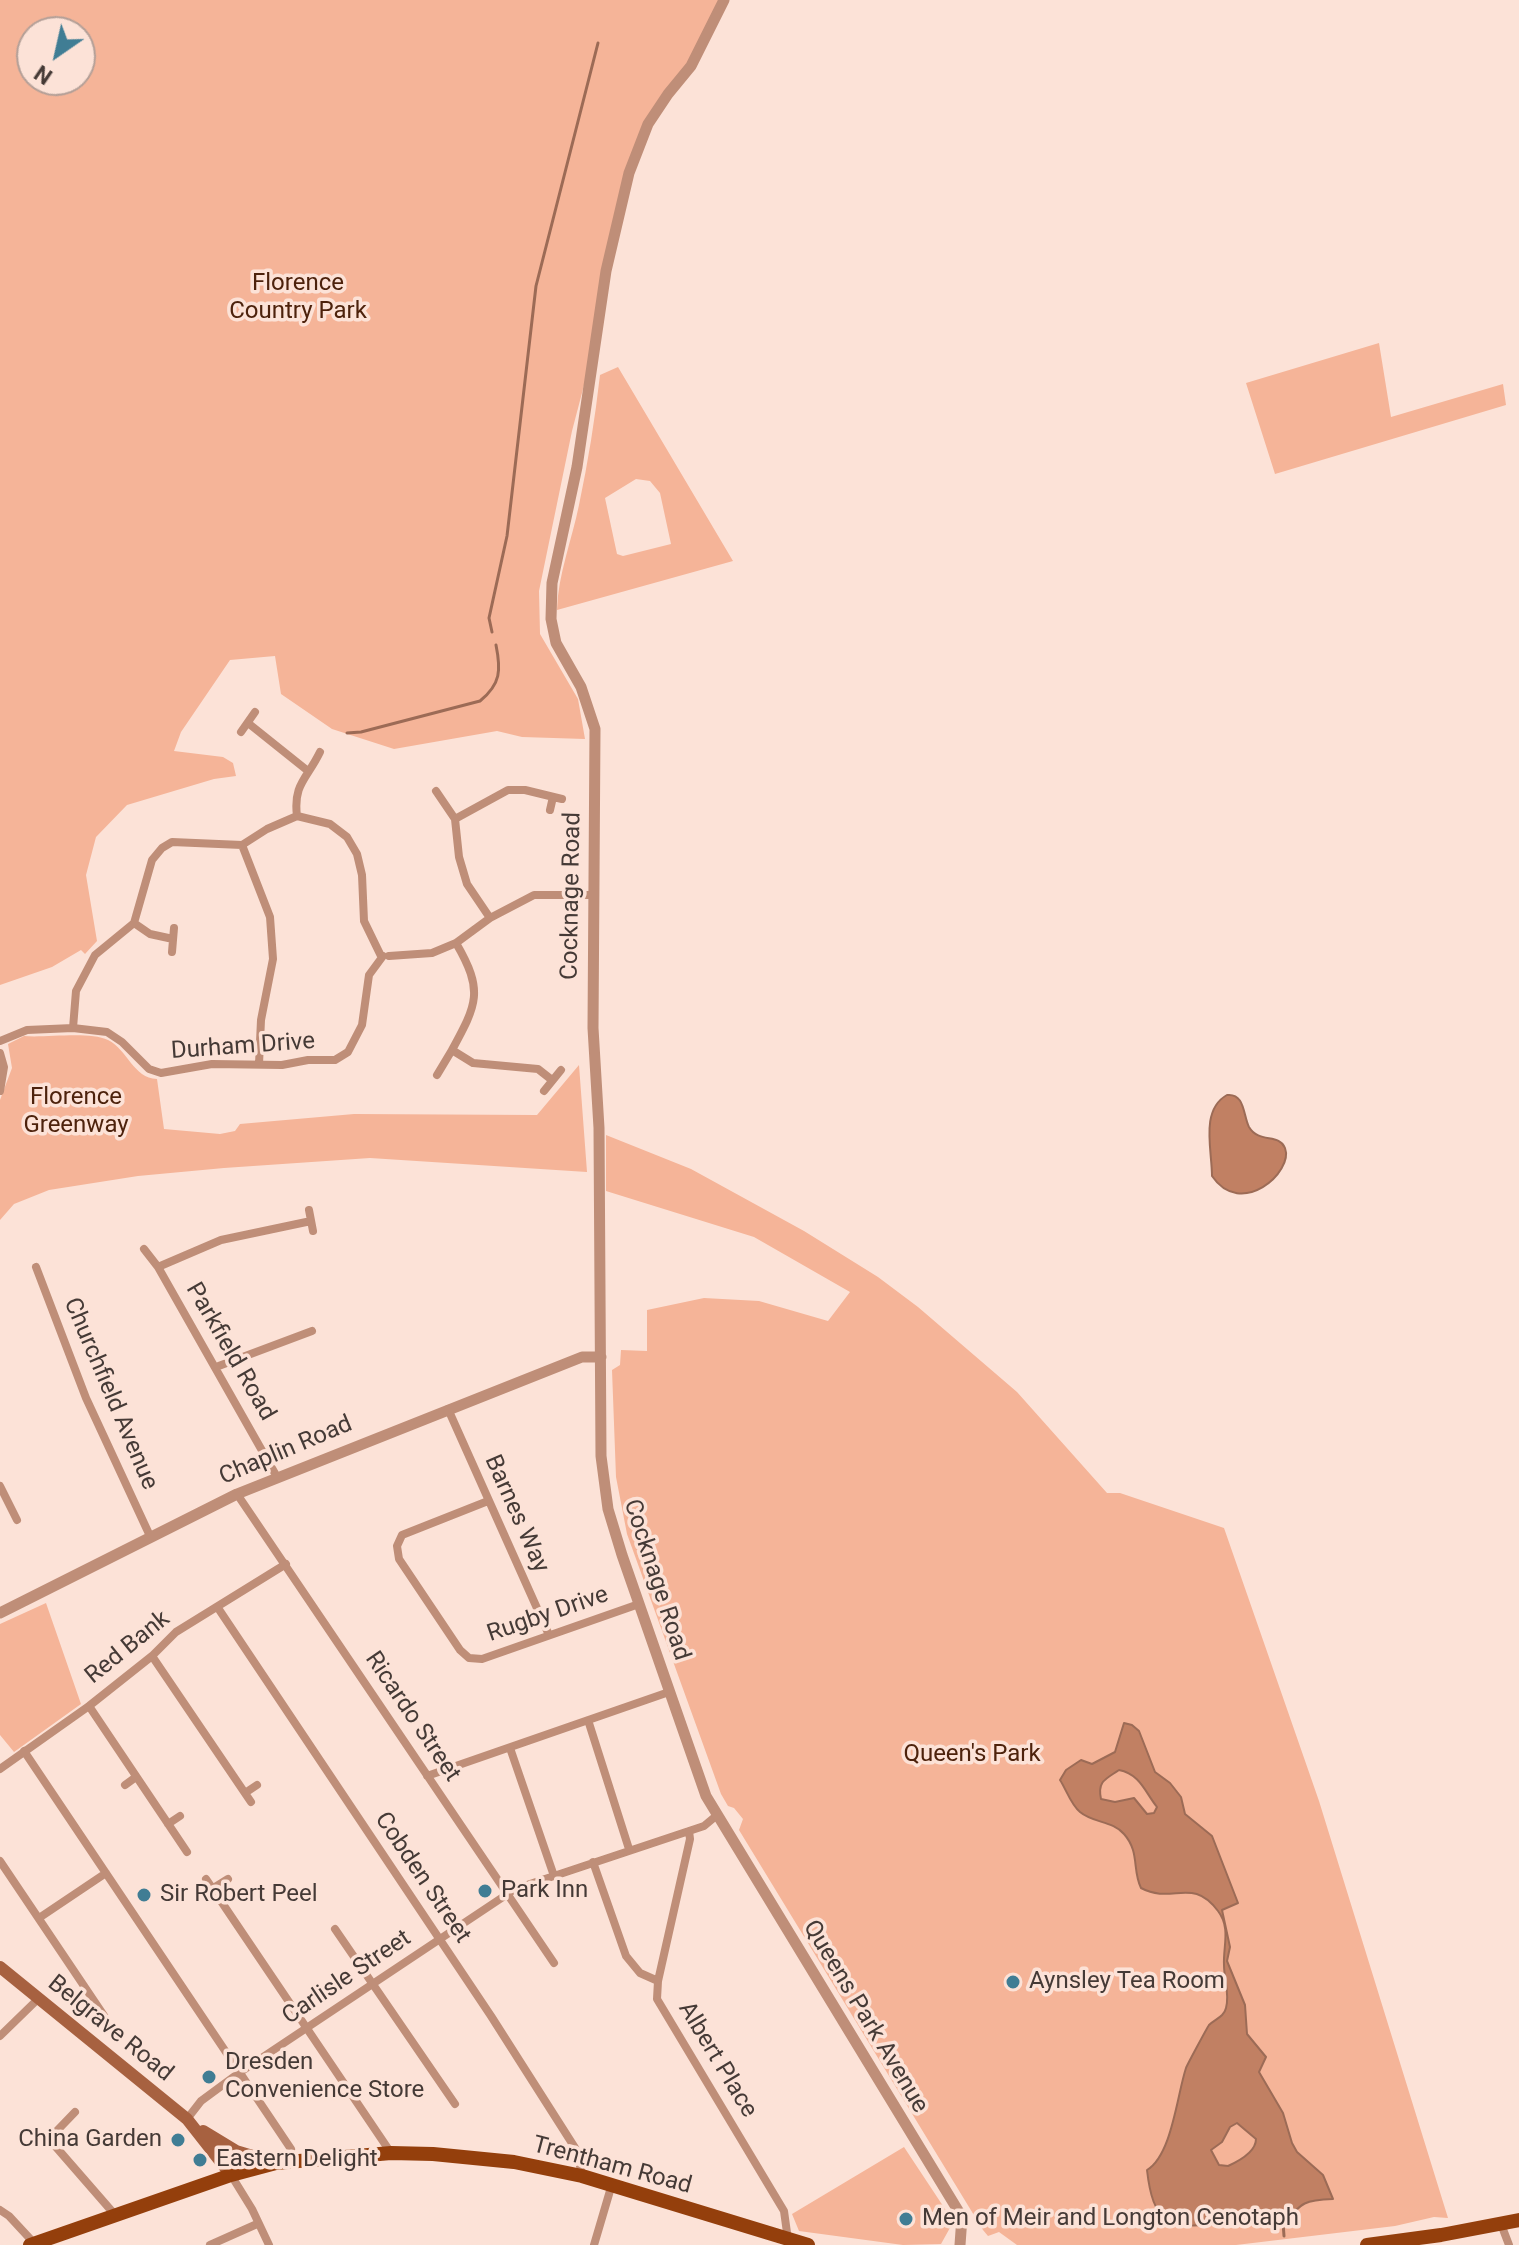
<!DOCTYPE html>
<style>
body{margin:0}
#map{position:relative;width:1519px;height:2245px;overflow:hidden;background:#fce2d7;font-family:Roboto,sans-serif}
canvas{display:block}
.north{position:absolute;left:16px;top:16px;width:80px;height:80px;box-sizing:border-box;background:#fce2d7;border:2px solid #b39f97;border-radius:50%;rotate:214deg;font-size:22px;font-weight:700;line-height:32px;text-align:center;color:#453a36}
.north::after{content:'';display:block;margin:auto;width:28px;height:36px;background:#407d94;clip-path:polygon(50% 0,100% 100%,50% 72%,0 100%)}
</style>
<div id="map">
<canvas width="1519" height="2245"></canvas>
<div class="north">N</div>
</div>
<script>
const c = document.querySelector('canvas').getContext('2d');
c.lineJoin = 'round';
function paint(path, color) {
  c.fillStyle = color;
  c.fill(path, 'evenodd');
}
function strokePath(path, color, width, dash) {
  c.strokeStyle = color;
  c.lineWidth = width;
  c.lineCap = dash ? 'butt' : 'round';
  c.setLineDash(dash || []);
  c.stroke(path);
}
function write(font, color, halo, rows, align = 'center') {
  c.font = font + ' Roboto,sans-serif';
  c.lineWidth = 7;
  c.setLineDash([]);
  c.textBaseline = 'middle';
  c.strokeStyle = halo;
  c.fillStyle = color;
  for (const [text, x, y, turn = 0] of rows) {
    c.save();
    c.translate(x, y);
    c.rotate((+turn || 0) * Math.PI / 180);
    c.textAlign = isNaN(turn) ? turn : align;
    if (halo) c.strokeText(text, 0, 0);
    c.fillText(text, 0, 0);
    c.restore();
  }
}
paint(new Path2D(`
 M0,0H724L716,18L648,124L629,173L599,328L572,431L539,591L540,634L578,699L585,739L522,737L497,731L394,749L332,729L281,694L275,656L230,660L181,732L174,751L223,757L233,763L236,776L214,779L127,805L96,837L86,875L97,941L85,954L81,950L52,967L0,985ZM32,32H80V80H32Z
 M1379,343L1391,417L1503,384L1506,405L1275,474L1246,383Z
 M618,367L733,561L557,610C558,574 572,540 579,505C588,462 595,419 600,375ZM636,479L650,481L660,493L671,544L623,556L617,554L605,498Z
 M24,1036C46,1038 89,1031 108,1040C128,1050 133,1078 157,1079L164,1129L220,1134L235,1131L240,1124L354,1114L537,1115L579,1065L587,1172L370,1158L224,1168L138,1176L49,1190L14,1204L0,1220V1100L12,1068L8,1044Z
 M606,1135L691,1169L804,1231L878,1277L918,1307L1017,1392L1107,1493H1120L1224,1528L1319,1801L1448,2218L1434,2217L1395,2226L1236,2245H1017L999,2232L988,2236L983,2230L739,1830L743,1819L734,1808L728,1806L721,1794L627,1534L616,1477L612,1370L620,1365L621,1350L647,1351V1310L704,1298L759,1301L828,1321L850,1292L754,1237L606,1191Z
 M46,1603L81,1704L14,1752L0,1735V1624Z
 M904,2147L949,2215L951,2226L941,2244L903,2245L799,2231L792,2214Z`), '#f5b498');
const water = new Path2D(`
 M1227,1095C1245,1093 1243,1115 1249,1127C1259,1144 1279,1133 1285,1148C1294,1172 1241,1219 1212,1176C1212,1150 1200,1110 1227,1095Z
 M1124,1723L1132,1725L1139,1731L1155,1772L1170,1783L1181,1797L1185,1814L1212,1836L1238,1903L1222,1910L1230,1947L1227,1961L1245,2005L1247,2034L1266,2057L1259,2072L1283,2113L1292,2143L1297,2152L1323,2175L1333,2199C1305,2200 1302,2202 1284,2223L1273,2217C1261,2219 1248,2225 1236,2226C1229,2226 1224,2223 1217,2224C1168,2229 1153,2223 1147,2170C1172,2155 1177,2095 1186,2068C1187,2065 1207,2028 1209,2025C1215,2019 1224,2017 1226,2008C1230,1994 1224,1979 1224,1965C1223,1946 1231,1928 1218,1911C1192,1876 1173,1905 1141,1888C1132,1870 1140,1852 1124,1834C1113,1821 1093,1823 1080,1812C1071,1805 1066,1789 1060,1780L1066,1770L1081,1760L1092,1764L1115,1752ZM1119,1770C1140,1774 1145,1792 1157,1807L1154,1813L1147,1814L1134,1798L1115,1802L1101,1799C1097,1781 1106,1779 1119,1770ZM1237,2123L1256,2139C1256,2152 1239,2161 1228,2166L1219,2165L1211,2150L1222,2142L1230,2127Z`);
paint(water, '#c18063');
strokePath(water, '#9c6b56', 2);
strokePath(new Path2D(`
 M492,632L489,618L507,536L536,286L598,43
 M347,733L361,732L480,701C501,684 501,670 496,645
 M1283,2222L1284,2236`), '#9c6b56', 3);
strokePath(new Path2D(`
 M248,723L308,771
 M241,732L255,712
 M436,791L455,819
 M550,810L553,797
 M297,816C293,784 307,779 320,752
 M242,845L270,917L273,959L261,1020L259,1064
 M490,918L467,884L459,857L455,819L508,790H525L562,799
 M134,923L150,934L173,939
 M456,943C484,991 477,1004 452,1050L473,1063L538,1069L552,1080
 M172,952L174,928
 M389,956L432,953L456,943L490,918L534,895H593
 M73,1028L76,991L95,955L134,923L152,860L162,848L172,842L242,845L267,829L297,816L330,824L347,837L357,854L362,875L364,921L381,956
 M0,1041L27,1030L73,1028L107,1032L122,1042L149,1069L161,1073L212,1064L282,1065L308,1060H335L348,1052L362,1025L369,975L383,956
 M0,1053L4,1067L0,1091
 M437,1075L452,1050
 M544,1091L561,1070
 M309,1210L313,1231
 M144,1249L158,1267L277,1477
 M36,1267L86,1398L150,1536
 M158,1267L221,1240L311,1221
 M216,1367L312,1331
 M448,1409L549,1635
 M0,1486L17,1520
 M237,1494L554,1963
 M488,1501L402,1535L397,1546L399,1559L460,1650L469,1658L482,1659L639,1604
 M218,1608L491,2016L577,2151L582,2176
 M152,1656L251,1802
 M89,1706L187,1852
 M588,1720L629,1849
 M510,1748L554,1876
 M24,1751L291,2149
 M0,1769L89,1706L152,1656L176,1632L286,1564
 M427,1776L669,1692
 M125,1785L136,1777
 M245,1793L257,1785
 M168,1824L180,1816
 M689,1831L690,1839L658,1981L657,1999L784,2211L788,2240
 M0,1861L119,2038
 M593,1862L626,1956L640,1973L658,1981
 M206,1879L391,2153
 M212,1889L228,1879
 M39,1918L106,1873
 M335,1929L455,2104
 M0,2036L38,1999
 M75,2112L49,2139L116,2216
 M187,2119L201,2101L239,2073L515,1889L704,1826L716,1816
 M231,2175L252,2209L269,2245
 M0,2210L9,2216L34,2243
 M1501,2224L1509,2245
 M210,2245L257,2224
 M594,2245L612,2184`), '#bf8e78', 8);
strokePath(new Path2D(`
 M724,0L691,66L668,94L648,124L629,173L606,271L577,467L552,583L551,619L556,643L581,687L595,729L593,1028L599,1128L601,1456L608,1509L622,1555L706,1796L962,2217L960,2245
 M0,1613L237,1494L582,1357H601`), '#bf8e78', 11);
strokePath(new Path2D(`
 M0,1967L187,2119L231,2175
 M203,2131L236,2151L276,2163`), '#a76140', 12);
strokePath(new Path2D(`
 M30,2245L231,2175L276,2163L391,2153L433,2154L514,2162L582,2176L808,2245
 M1367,2245L1441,2235L1519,2220`), '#943f0c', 14);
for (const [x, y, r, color] of [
 [485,1891,8,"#407d94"],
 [144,1895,8,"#407d94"],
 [1013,1982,8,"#407d94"],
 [209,2077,8,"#407d94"],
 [178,2140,8,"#407d94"],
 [200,2160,8,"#407d94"],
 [906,2219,8,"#407d94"]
]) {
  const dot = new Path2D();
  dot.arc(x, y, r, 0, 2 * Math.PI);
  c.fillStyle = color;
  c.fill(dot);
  strokePath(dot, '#fce2d7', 3);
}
write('24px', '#4d220c', '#fce2d7', [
 ["Florence",298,284],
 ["Country Park",298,312],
 ["Florence",76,1098],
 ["Greenway",76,1126],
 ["Queen's Park",972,1755]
]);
write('24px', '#453a36', '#fce2d7', [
 ["Cocknage Road",572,896,-89],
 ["Durham Drive",243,1047,-4],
 ["Parkfield Road",230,1352,60],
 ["Churchfield Avenue",110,1394,67],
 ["Chaplin Road",286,1451,-23],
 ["Barnes Way",516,1514,66],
 ["Cocknage Road",656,1580,72],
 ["Rugby Drive",548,1615,-19],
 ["Red Bank",128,1648,-39],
 ["Ricardo Street",412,1717,56],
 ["Cobden Street",422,1878,56],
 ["Carlisle Street",347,1978,-34],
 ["Queens Park Avenue",865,2017,59],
 ["Belgrave Road",110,2029,39],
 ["Albert Place",717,2060,59],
 ["Trentham Road",612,2166,15]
]);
write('24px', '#453a36', '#fce2d7', [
 ["Park Inn",501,1891],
 ["Sir Robert Peel",160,1895],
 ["Aynsley Tea Room",1029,1982],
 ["Dresden",225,2063],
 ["Convenience Store",225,2091],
 ["China Garden",162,2140,"right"],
 ["Eastern Delight",216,2160],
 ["Men of Meir and Longton Cenotaph",922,2219]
], 'left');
</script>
